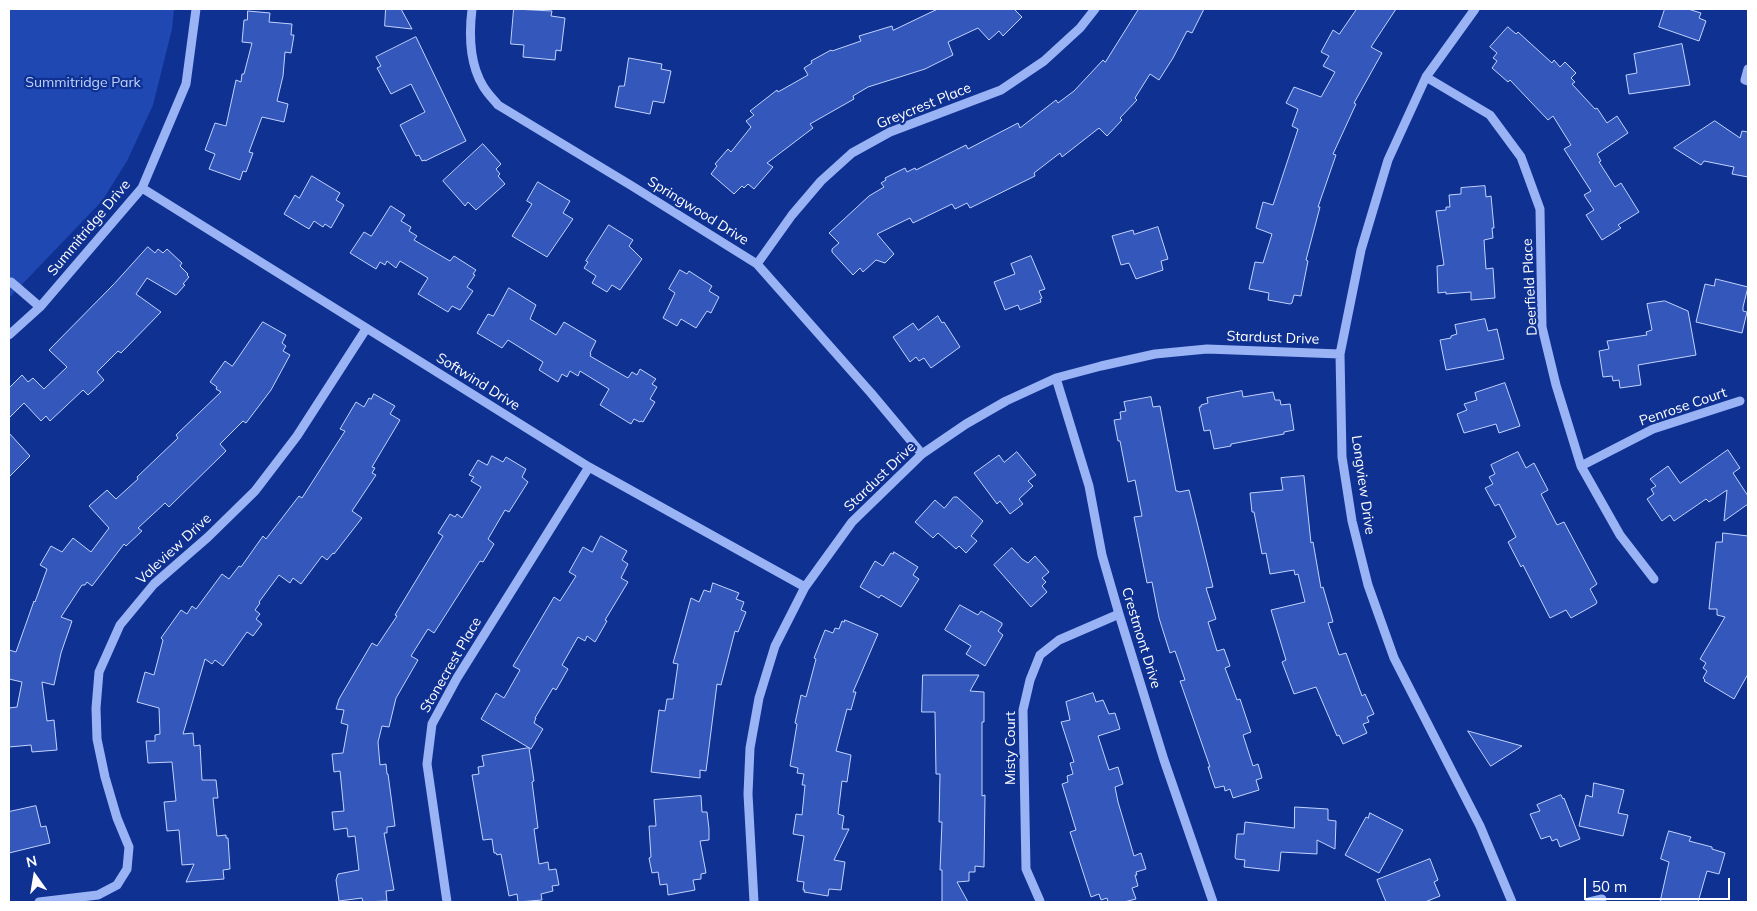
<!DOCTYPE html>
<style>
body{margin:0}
#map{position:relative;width:1757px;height:911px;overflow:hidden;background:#0f3192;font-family:Mulish,sans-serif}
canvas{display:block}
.frame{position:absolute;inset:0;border:10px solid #fff;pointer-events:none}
.north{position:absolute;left:10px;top:851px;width:50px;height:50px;-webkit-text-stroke:4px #0f3192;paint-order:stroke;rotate:347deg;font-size:14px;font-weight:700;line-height:20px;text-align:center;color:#fff}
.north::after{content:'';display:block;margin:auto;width:18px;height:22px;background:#fff;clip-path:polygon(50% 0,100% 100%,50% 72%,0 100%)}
.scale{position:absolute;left:1584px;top:878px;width:146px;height:22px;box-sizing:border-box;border:2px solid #fff;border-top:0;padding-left:6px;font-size:15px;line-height:18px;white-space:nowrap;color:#fff;-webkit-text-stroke:4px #0f3192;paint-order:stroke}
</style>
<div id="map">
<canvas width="1757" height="911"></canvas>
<div class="frame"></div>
<div class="north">N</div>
<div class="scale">50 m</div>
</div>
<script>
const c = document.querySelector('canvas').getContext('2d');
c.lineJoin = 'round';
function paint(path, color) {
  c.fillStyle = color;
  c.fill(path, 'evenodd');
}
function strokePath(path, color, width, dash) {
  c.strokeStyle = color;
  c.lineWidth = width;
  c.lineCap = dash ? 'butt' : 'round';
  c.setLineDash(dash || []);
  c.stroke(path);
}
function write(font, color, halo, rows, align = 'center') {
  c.font = font + ' Mulish,sans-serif';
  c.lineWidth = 4.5;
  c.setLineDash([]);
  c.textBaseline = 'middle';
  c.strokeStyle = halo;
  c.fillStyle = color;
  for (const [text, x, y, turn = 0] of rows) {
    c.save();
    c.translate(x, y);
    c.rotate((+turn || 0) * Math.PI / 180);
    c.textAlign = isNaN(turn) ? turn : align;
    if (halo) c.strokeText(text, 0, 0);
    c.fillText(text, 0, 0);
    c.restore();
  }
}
paint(new Path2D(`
 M9,9H174L172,29L153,105L127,161L102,201L9,298Z`), '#2048b2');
const building = new Path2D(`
 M386,9H401L412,29L385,26Z
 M514,9L552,11L551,16L565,18L561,51L556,50L555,60L523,57L524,45L511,44Z
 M938,9H1014L1022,17L1003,36L999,31L989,40L978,28L948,42L953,55L925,69L868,87L853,96L854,99L810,124L813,128L767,163L773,167L754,189L748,184L744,188L742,186L734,194L711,174L717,166L715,164L728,149L731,152L751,127L746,121L754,115L750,111L777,90L778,92L808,75L804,68L812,63L811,61L831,50L832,51L861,41L859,36L892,26L893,30Z
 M1139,9H1204L1192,33L1187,31L1173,58L1159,80L1150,74L1135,98L1137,100L1120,118L1122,120L1107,136L1099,128L1062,157L1060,153L1034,173L1035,176L970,208L967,203L955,209L952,204L913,223L910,218L877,234L894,254L885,263L876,260L863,272L860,268L853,275L832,252V249L839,243L829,233L869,196L884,187L881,183L886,180L885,178L905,168L907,172L915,168L916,170L966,145L968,149L1018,123L1020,128L1056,100L1058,103L1074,91L1103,60L1105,62Z
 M1357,9H1396L1371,47L1382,53L1354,103L1356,104L1333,154L1336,155L1318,207H1320L1306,260L1308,261L1301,296L1294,295L1292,303L1290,304L1268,300L1269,293L1249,289L1255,262L1263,263L1272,234L1256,228L1263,202L1273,205L1298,129L1292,126L1298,109L1286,103L1294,87L1321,97L1335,72L1323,66L1329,56L1321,52L1333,30L1339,34Z
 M1665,9H1688L1701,13L1699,18L1706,21L1699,41L1659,27Z
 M248,11L270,13L269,22L292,24L291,35H294L291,53L285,52L283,76L277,101L288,104L284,122L262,117L249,152L253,153L246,172L243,171L240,180L209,169L215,154L205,150L215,123L226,126L236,80L241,82L242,74H244L252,43L242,42L244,20H247Z
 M1508,27L1516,34L1518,32L1552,63L1554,60L1560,67L1565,62L1576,73L1571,78L1575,82L1572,84L1595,109L1597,108L1607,123L1617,116L1628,133L1597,154L1601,161L1599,162L1615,187L1621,183L1639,212L1618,225L1621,228L1602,240L1586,215L1594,210L1584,195L1591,191L1564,149L1571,145L1553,116L1548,120L1510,80L1508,82L1492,68L1497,61L1493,58L1497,53L1490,47Z
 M416,37L466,141L425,161V160L422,161L419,155L416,156L400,125L425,112L411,84L391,94L377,68L381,66L376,57Z
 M1682,44L1690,85L1629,94L1626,75L1637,73L1634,54Z
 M629,58L662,64L661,69L671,71L664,103L653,101L650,114L615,107L619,86H624Z
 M1715,121L1740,138L1742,131L1748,132V177L1732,174L1734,167L1704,161L1701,165L1674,148Z
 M483,144L501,164L496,169L500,174L498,176L505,184L476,210L468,202L465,206L443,181Z
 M312,176L340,193L336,200L344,205L331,228L325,224L323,227L314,221L309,229L284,214L295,195L299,198Z
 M538,182L570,201L563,213L573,219L547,257L512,236L532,204L527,201Z
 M1485,186L1486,197L1491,196L1494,228H1492L1493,238L1484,240L1486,269L1493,268L1495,298L1471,300V292L1446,294V292L1438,293L1437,266L1444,265L1436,211L1446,210V207H1450L1449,195L1461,194V188Z
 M391,206L405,215L401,221L411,227L409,231L417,236L414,240L450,261L454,256L476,270L473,274L475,275L467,287L473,291L460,310L452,306L448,312L418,294L428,278L400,261L396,268L387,261L385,265L380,262L376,269L350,253L364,232L371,236Z
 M609,225L633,240L629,246L642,259L620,290L612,285L607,292L592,283L596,276L584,268L588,262L586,261Z
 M1158,227L1168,259L1161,261L1163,270L1136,279L1129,263L1121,265L1112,236L1133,230L1134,234Z
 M148,247L155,253L158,249L163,253L167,249L182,263L180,266L188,274L187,275L189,277L183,284L185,285L176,295L147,278L136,294L161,312L121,353L118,351L97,372L104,380L88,395L83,390L50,421L46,416L41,421L24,403L9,418V388L22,375L28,382L33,378L44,389L67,367L49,350L114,284Z
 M1031,256L1045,289L1039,291L1042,298L1040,299L1041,302L1020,310L1018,305L1005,310L994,282L1015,274L1011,264Z
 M680,270L687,274L689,271L712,286L709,291L719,297L711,313L707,311L696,328L681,319L677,326L663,318L675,293L669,289Z
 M1716,279L1748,287L1743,307V311L1747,312L1742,333L1696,322L1705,284L1714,286Z
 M509,288L536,305L530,319L556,335L564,322L596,341L590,353L591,354L590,356L628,378L632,372L637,375L640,369L656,379L652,384L657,387L650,399L655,402L643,422L641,421L640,422L634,419L631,424L600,405L609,389L580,371L578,376L570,371L567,377L562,374L558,382L539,370L543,362L508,340L502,348L477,333L488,314L493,316Z
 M1665,301L1688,311L1696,355L1638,365L1641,385L1620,388L1619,380L1613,381L1612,376L1603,377L1599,351L1609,349L1607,341L1647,335L1646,332L1652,330L1647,304Z
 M938,316L942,323L944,322L960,347L931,368L924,358L919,361L916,357L910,362L893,337L913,323L918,330Z
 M1485,319L1488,331L1497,329L1504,359L1446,370L1440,340L1451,338V336L1457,334L1455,325Z
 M263,322L286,335L282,343L286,346L283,351L290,355L271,390L246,423L243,421L220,444L226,451L169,507L165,503L138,528L142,531L126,546L124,544L92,586L87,582L85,585H82L61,617L72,621L61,653L54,685L42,682L47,721L54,720L57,750L32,752L31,745L9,747V708L17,707L22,682L9,679V650L16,652L34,601L35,602L47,569L40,565L51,546L62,552L73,538L91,552L109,528L89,506L107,490L116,499L138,479L137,477L178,438L176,435L221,392L216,389L217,387L210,382L225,361L232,366Z
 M1505,383L1520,426L1499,433L1496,424L1464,433L1457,414L1467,410L1464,404L1477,400L1475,393Z
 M1242,391L1243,397L1273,392L1275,400H1280L1281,405L1290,404L1294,430L1284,432V434L1231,444V446L1214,449L1210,430L1204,431L1199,407H1201V405L1208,403L1207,398Z
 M374,394L395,406L390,414L400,420L372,467L375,468L372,473L376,475L352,511L362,518L334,554L333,553L327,560L322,556L301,584L293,578L290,583L279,575L259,602L260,603L255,610L260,614L256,619L262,624L253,636L247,632L223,666L215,660L212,664L205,659L183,734L193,733L194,746L200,745L202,780H216L218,798H213L217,836L226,835V838H228L230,869L223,870L224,879L186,882L194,864L182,865L179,830L167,831L164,802L176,801L172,762L148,763L146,741H155V735L160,734L159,708L137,702L145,672L154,675L163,640L161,638L181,610L187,614L192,606L196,609L222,574L229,579L239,566L241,567L263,536L266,539L299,496L302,498L345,431L340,429L356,402L364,407L369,398L371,399Z
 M1151,397L1153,407L1160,406L1176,491H1178L1179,492L1189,490L1213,587L1206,588L1216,619L1208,622L1217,651L1224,649L1230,666L1225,668L1237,700L1240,699L1251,732L1243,735L1253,766L1258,764L1262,778L1256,780L1259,790L1233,798L1230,789L1225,791L1224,786L1215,788L1208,767H1210L1180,681L1185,680L1175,651L1170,653L1159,618L1152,582L1147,583L1134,517L1142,516L1135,480L1128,482L1120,441H1118L1114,420L1121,419L1120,412L1126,411L1124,402Z
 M9,433L30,456L9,477Z
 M1728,450L1740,468L1733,473L1748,496V504L1724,521L1727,490L1709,502L1706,499L1674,521L1670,515L1662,521L1647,499L1654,494L1651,489L1656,486L1650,479L1668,466L1680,483Z
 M1017,452L1036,475L1028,481L1033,486L1019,499L1023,504L1010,514L1000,501L997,504L974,473L999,455L1004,462Z
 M1518,452L1526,468L1534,463L1548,490L1541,494L1557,525L1564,522L1597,584L1590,589L1597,602L1596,604L1571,618L1566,610L1550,618L1523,565L1521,567L1508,542L1516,537L1499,504L1495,506L1485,488L1493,484L1489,477L1495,474L1491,465Z
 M492,456L503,462L506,457L526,469L522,477L528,482L509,512L505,510L488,539L494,544L483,562L480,561L434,633L428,629L411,656L418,660L396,698L389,727L382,726L378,742L380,765L386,764L387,774H388L395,826L387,827V833H384L394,890L386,891L387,901L363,902L362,898L339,901L336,880L338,874L359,870L355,836L348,837L347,828L334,830L332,812L344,811L340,771L334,772L332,754L343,753L348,725L341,723L344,710L336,709L339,699L372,643L377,646L397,616L395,615L443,536L438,533L450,514L455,517L457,514L462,518L481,487L471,481L474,477L469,475L478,460L487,465Z
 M1304,476L1311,543L1313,542L1321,588L1323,587L1333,622L1328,623L1339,655L1346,653L1362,696L1365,694L1374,714L1367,717L1369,722L1363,724L1367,733L1343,744L1339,735L1337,736L1316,687L1294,694L1282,662L1286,660L1271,610L1305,602L1298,574L1295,575L1294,570L1270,574L1266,553L1262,554L1254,512H1252L1250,493L1283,490L1281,478Z
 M954,497H957L983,521L971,536L977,541L966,553L959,546L956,549L938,533L933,538L915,522L935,500L944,508Z
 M1723,533L1748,536V674L1734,699L1704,681L1705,680L1703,678L1707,671L1703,668L1706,663L1700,659L1725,617L1717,615V609H1709L1716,542H1722Z
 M601,536L627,551L622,560L628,564L621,578L628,582L605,620L607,621L595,642L587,636L585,641L578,637L562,665L568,669L556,690L553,688L535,718H536L534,723L543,729L531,749L481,719L496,693L504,698L520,670L513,666L554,597L560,601L576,576L569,572L583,547L592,552Z
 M1012,548L1022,559L1028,563L1035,556L1049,572L1042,578L1046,582L1042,586L1047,592L1031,607L994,565Z
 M894,552L918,567L913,575L919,579L901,607L881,595L879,598L860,587L875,561L883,566L891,553L893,554Z
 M713,583L739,593L736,599L744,602L741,610L746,612L738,632L735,631L721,685L717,684L706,771L700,770V778L651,772L659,710L665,711L667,699H673L678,664L673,663L691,598L699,602L704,590L710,592Z
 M960,605L978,615L981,611L1002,623V625L998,631L1003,635L985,666L966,654L971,646L945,630Z
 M845,620L878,634L853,692H856L851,710L847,709L836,751L851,755L847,782L842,781L838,814L844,816L842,829H849L834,860L845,862L841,890L829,889L828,896L804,892L805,890H803L804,882L797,881L804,836L793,834L796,814L802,815L805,785H802L804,774L797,773L798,768L790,766L797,724L795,723L801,695L806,697L816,659L814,658L825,630L833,633L835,628L839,629L842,621L844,622Z
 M923,675H979L970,691L984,692V722H982V796L985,795L984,867L975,866V872H969V881L957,882L968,902H942V870H940L942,822H939L940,774H936L935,712H922Z
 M1093,693L1096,702L1103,700L1109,714L1115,713L1120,729L1098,736L1109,770L1118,767L1123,784L1115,787L1118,802L1134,856L1141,853L1146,869L1136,872L1137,875H1135L1138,886L1132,888L1136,899L1124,902H1108L1107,898L1101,900L1099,894L1091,897L1070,832L1076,830L1062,784L1068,782L1067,776L1073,774L1070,763L1074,762L1061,722L1070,720L1066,702Z
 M1468,731L1522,746L1491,766Z
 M529,748L534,781L532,782L538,828L534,829L539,864L548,862L549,870L556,869L559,885L552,886L553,891L541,894L542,900L518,902L517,894L509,896L501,854L497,855L496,853H494L492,839L483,840L472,775L479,774L478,767L484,766L482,756Z
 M1594,783L1624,790L1618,813L1628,815L1623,836L1579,826L1586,795L1592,797Z
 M1561,795L1563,799L1564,798L1580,839L1560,847L1557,839L1552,841L1550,836L1541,839L1530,814L1540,811L1537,805Z
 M701,796L702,812H707L709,829V840L700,841L706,873L701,874V879L693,880L695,890L668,895L667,884L660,885L658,872L652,873L649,858L651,857L649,826H656L654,800Z
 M36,806L41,827L46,826L50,843L9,853V812Z
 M1295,807L1328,809V820L1336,821L1335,849L1317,840V854L1281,852L1279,871L1244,867L1245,860L1236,859L1235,857L1237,834H1244L1245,822L1294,828Z
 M1370,813L1403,830L1379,873L1345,855L1366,817L1368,818Z
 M1669,831L1691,837L1689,841L1712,847V849L1725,853L1719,874L1707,871L1698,902H1660L1669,862L1661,859Z
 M1430,859L1438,880L1434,882L1440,896L1425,902H1386L1377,880Z`);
paint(building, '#3357ba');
strokePath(building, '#c2d3fe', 1);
strokePath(new Path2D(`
 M472,9C469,34 469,63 483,86C487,93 493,99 498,105L632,186L757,264L871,393L922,454
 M1475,9L1426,77L1388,160L1361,250L1340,354L1342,457L1352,521L1368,585L1394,658L1480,826L1512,902
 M1748,69L1745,80L1748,81
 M1426,77L1490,115L1521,157L1540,209L1542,327L1556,385L1581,466L1620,535L1654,579
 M142,188L589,467L805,587
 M757,264L792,215L821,181L852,153L890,132L1001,90L1044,61L1080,28L1095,9
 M9,282H11L40,307
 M9,335L40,307L142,188L186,84L196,9
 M1056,378L1089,486L1102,555L1119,614L1164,760L1213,902
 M1581,466L1653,429L1740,401
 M1040,901L1026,869L1023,710L1030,680L1040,655L1059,640L1119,614
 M39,902L98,895L117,885L127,869L129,847L117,818L105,777L97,739L96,708L99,672L120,625L154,584L208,537L255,491L297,436L366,329
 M447,902L427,764L432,724L457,678L589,467
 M754,902L748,794L750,748L759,698L775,646L805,587L852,522L922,454L966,424L1006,401L1056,378L1101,366L1155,354L1207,349L1340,354
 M1589,902L1602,899`), '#9ab3f4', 9);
write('14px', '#c2d3fe', '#0f3192', [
 ["Summitridge Park",83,83]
]);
write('14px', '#fff', '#0f3192', [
 ["Greycrest Place",924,106,-22],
 ["Springwood Drive",698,211,32],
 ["Summitridge Drive",89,228,-50],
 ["Deerfield Place",1530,287,-93],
 ["Stardust Drive",1273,338,2],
 ["Softwind Drive",478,382,32],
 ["Penrose Court",1683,407,-19],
 ["Stardust Drive",880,477,-44],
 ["Longview Drive",1363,485,82],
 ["Valeview Drive",174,549,-43],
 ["Crestmont Drive",1141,638,73],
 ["Stonecrest Place",451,665,-60],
 ["Misty Court",1011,748,-90]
]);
</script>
